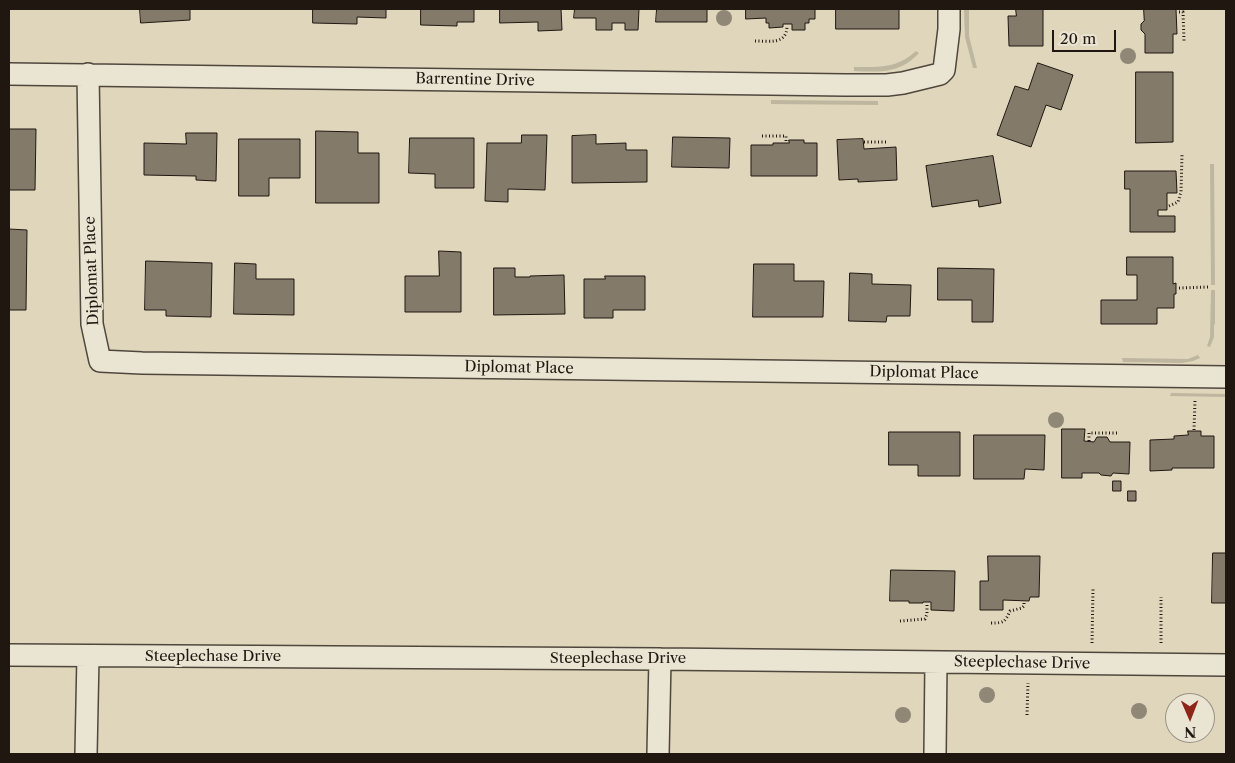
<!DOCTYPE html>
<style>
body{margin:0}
#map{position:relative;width:1235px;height:763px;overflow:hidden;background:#dfd6bc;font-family:"Libre Caslon Text",serif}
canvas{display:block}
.frame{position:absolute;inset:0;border:10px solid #211711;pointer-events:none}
.north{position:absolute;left:1165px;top:693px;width:50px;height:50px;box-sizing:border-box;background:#eae4d3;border:1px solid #9a9285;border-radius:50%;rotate:179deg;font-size:14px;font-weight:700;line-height:20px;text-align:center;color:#211711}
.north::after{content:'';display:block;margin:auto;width:18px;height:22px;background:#8f2418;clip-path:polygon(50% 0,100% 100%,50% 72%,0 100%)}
.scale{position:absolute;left:1052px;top:30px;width:64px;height:22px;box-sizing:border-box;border:2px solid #211711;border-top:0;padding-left:6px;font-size:15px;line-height:18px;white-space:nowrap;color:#211711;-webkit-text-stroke:4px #eae4d3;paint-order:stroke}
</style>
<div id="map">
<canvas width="1235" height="763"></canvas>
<div class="frame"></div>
<div class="north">N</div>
<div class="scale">20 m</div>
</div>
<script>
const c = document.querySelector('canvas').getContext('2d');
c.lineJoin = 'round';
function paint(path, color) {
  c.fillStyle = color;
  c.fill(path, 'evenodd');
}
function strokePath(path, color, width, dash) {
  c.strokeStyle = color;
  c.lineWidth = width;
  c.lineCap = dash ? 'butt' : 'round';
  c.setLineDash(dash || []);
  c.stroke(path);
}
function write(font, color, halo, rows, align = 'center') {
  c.font = font + ' "Libre Caslon Text",serif';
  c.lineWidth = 4;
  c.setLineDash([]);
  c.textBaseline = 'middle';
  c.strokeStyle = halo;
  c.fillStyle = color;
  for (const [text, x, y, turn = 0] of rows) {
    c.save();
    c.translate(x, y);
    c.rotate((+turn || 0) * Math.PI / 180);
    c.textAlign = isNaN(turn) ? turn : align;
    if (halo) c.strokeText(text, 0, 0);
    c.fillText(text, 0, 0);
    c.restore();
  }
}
paint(new Path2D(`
 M964,9H969V36L977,68H973L965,37Z
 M916,51L919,53C900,74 879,72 854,71V67C879,67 896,69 916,51Z
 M771,100L878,101V105L771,104Z
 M1210,164H1214L1215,285H1211Z
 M1211,290H1215V324L1214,325V337L1210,347L1207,346L1210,337Z
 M1198,355L1200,358L1193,361L1182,363L1123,362L1122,358L1188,359Z
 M1171,393L1226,394V397L1170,396Z`), '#bfb69f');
const building = new Path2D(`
 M140,9H190V20L141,23Z
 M313,9H386V18L357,17V24L313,23Z
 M421,9H474V22H457V26L421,25Z
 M500,9H561L562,30L538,31V22L500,23Z
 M575,9H639L638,30H625V23H612V30H596V18H574Z
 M657,9H707V22H656Z
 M746,9H815V19H809V23H805V30H792V24H783V27L769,28V23H766V18L746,19Z
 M836,9H899V29H836Z
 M1016,9H1043V46H1009L1008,16H1016Z
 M1144,9H1176L1177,34H1173V53H1145V34L1141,30V24L1144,21Z
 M1038,63L1073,75L1061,110L1046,105L1031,147L997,135L1015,86L1028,90Z
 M1136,72H1173V142L1136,143Z
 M9,129H36L35,190H9Z
 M316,131L358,132V153H379V203H316Z
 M186,133H217L216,181L196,180V176L144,175V143L186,144Z
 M522,135H547L545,190L508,189V202L485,201L487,143H521Z
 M596,135V144L626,143V150H647V182L572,183V136Z
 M673,137L730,138L729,168L672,167Z
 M410,138H474V188H435V174L409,173Z
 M239,139H300V178H269V196H239Z
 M863,139L864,149L896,147L897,180L858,182V179L839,180L837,140Z
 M789,140H804V143H817V176H751V145H773V143H789Z
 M993,156L1001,203L979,207L978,200L932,207L926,166Z
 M1125,171H1176L1177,193H1167V210H1158V216H1175V232H1130V189H1125Z
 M9,229L27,230L26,310H9Z
 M439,251L461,252V312H405V276H439Z
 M1127,257H1173V284L1176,283V294H1174V308H1157V324H1101V300H1137V275H1127Z
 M146,261L212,263L211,317L166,316V310H145Z
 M235,263L256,264V279H294V315L234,314Z
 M754,264H794V281H824L823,317H753Z
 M494,268H515V277H530V276L564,275L565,314L494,315Z
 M938,268L994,269L993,322H972V300H938Z
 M850,273L872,274V284L911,285L910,316H887L886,322L849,321Z
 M605,276H645V310H613V318H584V279H605Z
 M1062,429H1085L1084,441L1094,442L1097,437H1107L1110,442H1130L1129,474L1113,473L1111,476L1101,475L1099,473H1082V478H1062Z
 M1188,431H1201V436H1214V468H1172V470L1150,471V440L1174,439V436L1188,435Z
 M889,432H960V476H918V465H889Z
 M974,435H1045L1044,470L1025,469L1024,479H974Z
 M1113,481H1121V491H1113Z
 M1128,491H1136V501H1128Z
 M1213,553H1226V603H1212Z
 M988,556H1040L1039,597H1030L1029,601L1003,600V610H980V581H988Z
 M891,570L955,571L954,611L931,610V602H923V603H909V601H890Z`);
paint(building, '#847a6a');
strokePath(building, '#211711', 1);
const minor = new Path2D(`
 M9,74L845,85H887L903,83L940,74L944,70L949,29V9
 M88,74L92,324L100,361L142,363L1226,377
 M9,655L660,659L1226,665
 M86,754L88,656
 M658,754L660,659
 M935,754L936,662`);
strokePath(minor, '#50473c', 24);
strokePath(new Path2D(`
 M1179,12H1183L1184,41
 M755,41C769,41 787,45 787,26
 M762,136H786V142
 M864,142H887
 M1169,206L1178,202L1181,192L1182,155
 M1179,288L1208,287
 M1194,430L1195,400
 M1089,441V433H1119
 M900,621L925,619L927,614V604
 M991,623C1004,623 1005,622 1010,611L1022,608L1024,606V602
 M1092,643L1093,589
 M1161,643V597
 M1027,715L1028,683`), '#211711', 3, [1, 2.5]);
strokePath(minor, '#eae4d3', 21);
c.fillStyle = '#908776';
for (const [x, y] of [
 [724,18],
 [1128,56],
 [1056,420],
 [987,695],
 [1139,711],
 [903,715]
]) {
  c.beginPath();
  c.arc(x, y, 8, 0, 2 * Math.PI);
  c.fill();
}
write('15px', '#211711', '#eae4d3', [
 ["Barrentine Drive",475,80,1],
 ["Diplomat Place",92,271,-92],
 ["Diplomat Place",519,368,1],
 ["Diplomat Place",924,373,1],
 ["Steeplechase Drive",213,657],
 ["Steeplechase Drive",618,659],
 ["Steeplechase Drive",1022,663,1]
]);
</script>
